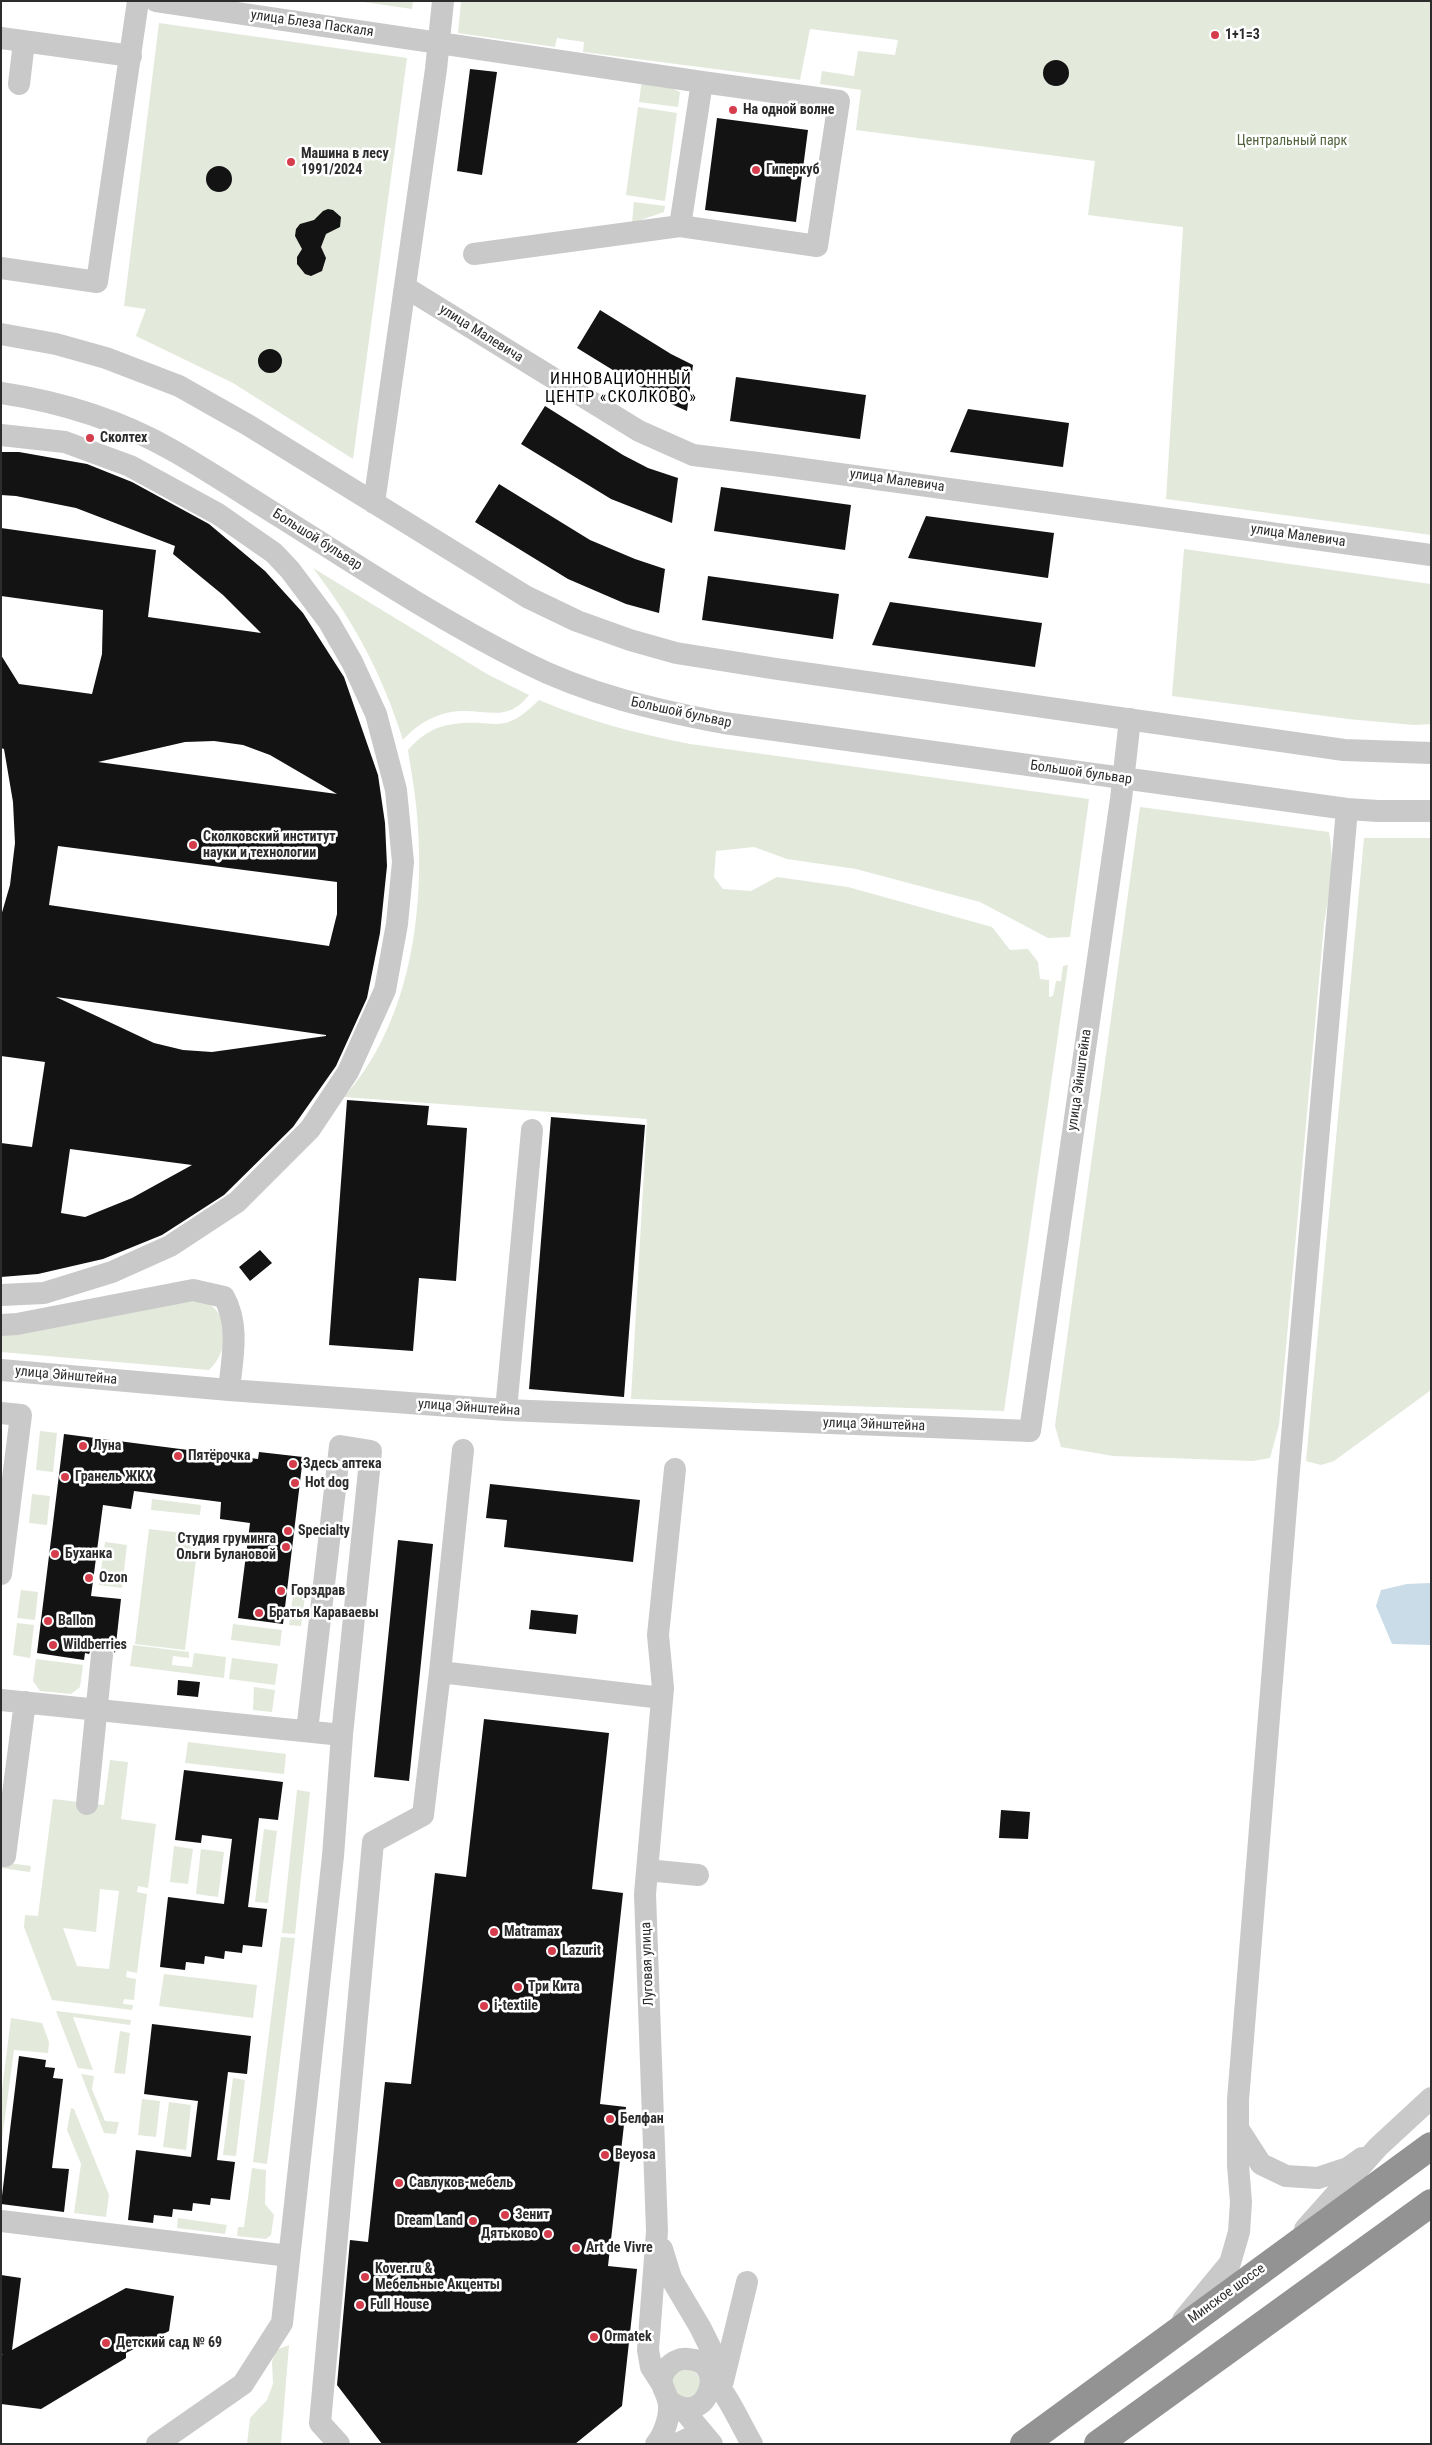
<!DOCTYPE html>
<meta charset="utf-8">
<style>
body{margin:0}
#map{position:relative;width:1432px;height:2445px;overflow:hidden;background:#fff;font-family:"Roboto Condensed",sans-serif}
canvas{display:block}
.frame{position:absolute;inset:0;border:2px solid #2c2c2c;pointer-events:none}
</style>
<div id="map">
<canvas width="1432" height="2445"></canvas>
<div class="frame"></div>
</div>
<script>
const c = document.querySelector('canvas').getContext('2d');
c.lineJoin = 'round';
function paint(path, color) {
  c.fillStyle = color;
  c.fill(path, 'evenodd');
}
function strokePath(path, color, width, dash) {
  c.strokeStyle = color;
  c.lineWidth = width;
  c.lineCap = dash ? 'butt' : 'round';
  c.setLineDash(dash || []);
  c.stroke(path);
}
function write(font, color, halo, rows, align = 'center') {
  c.font = font + ' "Roboto Condensed",sans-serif';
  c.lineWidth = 5;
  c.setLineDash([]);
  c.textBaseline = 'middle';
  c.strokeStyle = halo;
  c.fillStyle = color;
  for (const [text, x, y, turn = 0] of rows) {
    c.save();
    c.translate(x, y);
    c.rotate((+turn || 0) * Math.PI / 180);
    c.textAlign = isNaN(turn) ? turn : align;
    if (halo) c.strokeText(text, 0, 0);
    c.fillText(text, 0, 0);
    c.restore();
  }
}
paint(new Path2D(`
 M357,1H413L412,9Z
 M461,1H1431V535L1166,499L1183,227L1088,215L1095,161L856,130L861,90L820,84L822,71L854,76L858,51L895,55L898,40L810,29L800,80L583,52L584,42L557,38L555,47L458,33Z
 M159,23L407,58L353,459L233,383L136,336L146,309L124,306Z
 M642,79L662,84L680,92L678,107L639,102Z
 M638,107L677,113L665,201L626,195Z
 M634,202L665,206L664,212L632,223Z
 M1184,549L1431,584V724L1414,725L1348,719L1172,696Z
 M313,568L487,674L529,695C508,722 489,710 461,711C438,712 418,723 403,740C382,674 355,623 313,568Z
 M539,700C588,721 638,734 690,744L1089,799L1070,937L1048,938L980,902L856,869L787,859L754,847L716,851L714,877L723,889L751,891L777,877L848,887L992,927L1010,950L1028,949L1038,962L1040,979L1049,980V997L1053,996L1056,981H1061L1063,966L1068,965L1004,1411L631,1399L647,1119L344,1097C407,1027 424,921 418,829C417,803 412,776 408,750C429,726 449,722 481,723C491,724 502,725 511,721C521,717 531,708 539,700Z
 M1140,807L1329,832C1335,862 1329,894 1324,924L1279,1425L1270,1458L1253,1461L1113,1456L1061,1447L1055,1426Z
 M1364,838H1431V1390L1334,1461L1321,1465L1306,1461Z
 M191,1298C196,1300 202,1300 206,1302C232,1316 228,1353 209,1370L1,1352V1332Z
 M40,1431L57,1433L53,1472L36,1470Z
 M32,1494L50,1496L47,1525L29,1523Z
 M152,1499L201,1505L200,1515L151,1510Z
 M149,1529L199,1535L185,1650L135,1644Z
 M105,1542L127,1545L122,1588L99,1585Z
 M294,1588L306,1590L301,1626L289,1625Z
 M21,1590L38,1592L35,1620L17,1618Z
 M17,1623L34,1625L30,1658L13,1655Z
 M233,1624L282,1630L280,1646L231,1640Z
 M133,1645L189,1652V1658L173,1656L172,1665L192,1667L194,1653L226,1657L224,1678L130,1666Z
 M232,1658L278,1664L275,1685L229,1679Z
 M36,1659L83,1665L80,1687L71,1694L40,1691L33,1681Z
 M254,1687L275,1690L272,1712L253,1710Z
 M188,1742L286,1754L284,1774L185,1763Z
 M110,1760L128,1762L121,1819L156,1824L148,1888L138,1886L137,1892L147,1894L137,1973L127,1971L126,1977L136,1979L134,2000L124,1999L123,2004L133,2005L132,2010L52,2000L24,1927L25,1915L38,1916L53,1799L104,1805ZM100,1889L119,1891L109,1969L77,1966L63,1928L96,1932Z
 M297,1790L310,1792L295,1934L282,1933Z
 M264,1829L277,1831L268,1903L255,1902Z
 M174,1846L193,1849L188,1884L170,1882Z
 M201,1849L224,1852L218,1897L196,1894Z
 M1,1862L31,1866L30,1872L1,1868Z
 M281,1937L295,1938L267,2164L253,2162Z
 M164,1974L257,1985L253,2018L159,2006Z
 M56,2011L131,2020L130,2025L73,2017L93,2070L78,2068Z
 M11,2018L42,2023L49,2042L48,2053L14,2050L1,2147V2098Z
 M120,2031L130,2033L125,2074L114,2073Z
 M81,2074L94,2076L92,2089L105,2121L119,2122L116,2134L104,2133Z
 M233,2078L245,2080L236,2156L223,2155Z
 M142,2099L160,2101L156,2137L138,2135Z
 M169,2102L191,2105L186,2150L163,2147Z
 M71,2108L74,2109L109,2195L106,2217L74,2213L81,2164L67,2130Z
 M252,2168L266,2170L265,2204L274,2215L271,2235L266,2239L237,2236L238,2227H244Z
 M178,2218L227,2225L225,2234L177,2228Z
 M289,2345L281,2444H247L250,2418L267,2400L273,2384L272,2362L276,2350Z
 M672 2383a14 14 0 1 1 28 0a14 14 0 1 1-28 0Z`), '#e3e9db');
paint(new Path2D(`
 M1431,1583V1645L1392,1644L1376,1606L1381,1590L1407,1584Z`), '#c9dce7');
paint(new Path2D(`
 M1043 73a13 13 0 1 1 26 0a13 13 0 1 1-26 0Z
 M470,69L497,72L482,175L457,171Z
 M717,118L808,130L796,222L705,210Z
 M206 179a13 13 0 1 1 26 0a13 13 0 1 1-26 0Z
 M328,209L333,210L341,217L340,227L326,234L321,247L326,258L322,271L311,276L305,274L297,264V257L302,249L295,236L296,229L300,224L314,220L323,211Z
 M600,310L671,354L693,365L687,411L660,399L577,348Z
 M258 361a12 12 0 1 1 24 0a12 12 0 1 1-24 0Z
 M736,377L866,395L860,439L730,421Z
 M545,406L623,455L648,468L678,478L672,523L611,499L521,444Z
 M968,409L1069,423L1063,467L950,452Z
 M1,452H19L87,464L132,482L209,524L265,571L303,613L344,677L378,775L385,823L387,866L380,933L367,998L336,1066L293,1127L224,1195L162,1235L103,1259L38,1274L1,1277V1143L32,1147L45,1062L1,1056V916L10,885L15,843L13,802L4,749L1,748V655L19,684L92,694L102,654L103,610L1,596V528L156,550L148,617L261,633L223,595L173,554L175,546L76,508L16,496L1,495ZM214,741L243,745L270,755L337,794L98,762L185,742ZM58,846L337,882V914L329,946L49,905ZM56,997L326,1035V1036L212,1052L183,1050L154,1043ZM70,1149L192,1165L132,1198L85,1217L61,1213Z
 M499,484L590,540L635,559L665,569L659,613L626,604L568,579L475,522Z
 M721,487L851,505L845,550L714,531Z
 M926,516L1054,533L1048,578L908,558Z
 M708,576L839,594L833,639L702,620Z
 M890,602L1042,623L1035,667L872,645Z
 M347,1100L429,1106L427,1125L467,1128L456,1281L419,1278L413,1351L329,1345Z
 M551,1117L645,1125L624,1397L529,1389Z
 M260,1250L272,1263L250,1281L239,1267Z
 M64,1434L258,1459L259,1452L303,1457L283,1624L238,1618L250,1523L220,1519L221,1502L134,1491L131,1509L103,1505L91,1596L121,1599L115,1653L110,1645L103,1642L92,1647L89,1654L85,1653L84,1660L37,1653Z
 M490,1484L640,1500L633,1562L504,1547L507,1520L486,1518Z
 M398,1540L433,1544L409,1781L374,1777Z
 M531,1610L578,1615L576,1634L529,1629Z
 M178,1680L200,1682L198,1697L177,1695Z
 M484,1719L609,1733L592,1889L623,1893L600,2104L626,2107L608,2266L637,2269L622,2406L575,2444H382L337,2385L350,2240L368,2242L385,2082L411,2084L435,1873L466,1877Z
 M184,1770L283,1782L278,1820L259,1818L248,1907L267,1909L262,1947L243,1945L242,1953L225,1951L224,1959L205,1956L204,1964L186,1962L185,1970L160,1967L168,1897L224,1904L232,1839L202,1835L201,1843L175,1840Z
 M1001,1810L1030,1812L1028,1839L999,1838Z
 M152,2024L251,2036L247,2074L228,2072L217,2160L235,2162L230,2200L211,2198L210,2205L193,2203L192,2211L173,2209L172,2217L154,2215L153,2223L128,2220L136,2150L191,2157L198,2101L144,2094Z
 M19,2056L46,2060L45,2067L55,2068L53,2078L63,2079L52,2168L69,2169L64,2212L1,2204Z
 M1,2275L21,2278L12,2350L126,2288L174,2296L169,2331L126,2353V2358L41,2409L1,2404V2355L3,2354H1Z`), '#131313');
strokePath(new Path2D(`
 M156,1L702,82
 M1,38L131,56
 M702,82L839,101L817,246L680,226Z
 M19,84L24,42
 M474,254L680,226
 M1,268L97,282L138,1
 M405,287L639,431L693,455L774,465L1431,555
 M1,334L56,344L106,358L179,386L248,425L527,597L577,621L630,640L676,653L777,669L1344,750L1431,753
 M1,393C61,402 119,420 172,450C209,471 245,495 282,518C361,568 440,620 524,662C587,694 655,710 724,723L1347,809L1378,811H1431
 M1,435L65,442L130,466L218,514L274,553L290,570L329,622L352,662L376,714L396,790L403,862L397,924L385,990L348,1072L310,1129L237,1202L170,1246L112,1272L44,1293L1,1295
 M374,503L436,69L443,1
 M1,1325L17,1324L193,1290L224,1297C240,1326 232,1359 229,1390
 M1,1370L229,1390L506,1410L1030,1431L1121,799L1130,719
 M506,1410L532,1130
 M1,1413L21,1415L1,1574
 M440,1672L463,1450
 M1,1700L342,1735L371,1451L340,1446L307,1731
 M87,1804L102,1655
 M5,1856L25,1702
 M647,1870L698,1875
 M1239,2130L1261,2164L1286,2176L1318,2178L1348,2168L1362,2158
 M1,2221L289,2256
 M1305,2229L1378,2147L1431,2098
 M662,2249L671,2278L700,2327L724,2375
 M1183,2320L1230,2263L1239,2232L1241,2202L1238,2165V2100L1289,1470L1347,809
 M710,2375C728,2395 739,2421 752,2444
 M723,2381L747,2282
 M662,2384L651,2367L648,2350L657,2231L645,1894L663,1688L658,1635L675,1469
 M681,2407L712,2444
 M157,2444L243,2384L282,2323L333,1856L342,1735
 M339,2444L320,2423L373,1842L423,1815L440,1672L662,1698
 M656,2444C664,2435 672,2413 668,2400C665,2388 656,2382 667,2368C672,2362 680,2358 687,2359C731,2360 707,2432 668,2400
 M677,2444L694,2436L703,2435`), '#c9c9c9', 22);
strokePath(new Path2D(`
 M1024,2444L1431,2146
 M1098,2444L1431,2203`), '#939393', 28);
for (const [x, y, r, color] of [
 [1215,35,5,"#d53d4c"],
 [733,110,5,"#d53d4c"],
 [291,162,5,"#d53d4c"],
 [756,170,5,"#d53d4c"],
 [90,438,5,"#d53d4c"],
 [193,845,5,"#d53d4c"],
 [83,1446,5,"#d53d4c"],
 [178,1456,5,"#d53d4c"],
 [293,1464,5,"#d53d4c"],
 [65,1477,5,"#d53d4c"],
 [295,1483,5,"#d53d4c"],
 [288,1531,5,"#d53d4c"],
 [286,1547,5,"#d53d4c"],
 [55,1554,5,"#d53d4c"],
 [89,1578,5,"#d53d4c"],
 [281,1591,5,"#d53d4c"],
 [259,1613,5,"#d53d4c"],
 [48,1621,5,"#d53d4c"],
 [53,1645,5,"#d53d4c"],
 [494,1932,5,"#d53d4c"],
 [552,1951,5,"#d53d4c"],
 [518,1987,5,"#d53d4c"],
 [484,2006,5,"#d53d4c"],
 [610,2119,5,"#d53d4c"],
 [605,2155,5,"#d53d4c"],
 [399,2183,5,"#d53d4c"],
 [505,2215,5,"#d53d4c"],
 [473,2221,5,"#d53d4c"],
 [548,2234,5,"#d53d4c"],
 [576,2248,5,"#d53d4c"],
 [365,2277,5,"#d53d4c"],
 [360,2305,5,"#d53d4c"],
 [594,2337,5,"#d53d4c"],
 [106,2343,5,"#d53d4c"]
]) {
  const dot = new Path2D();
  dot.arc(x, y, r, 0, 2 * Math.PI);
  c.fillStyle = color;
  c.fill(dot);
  strokePath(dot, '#fff', 2);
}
write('14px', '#2c2c2c', '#fff', [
 ["улица Блеза Паскаля",312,24,8],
 ["улица Малевича",481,334,32],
 ["улица Малевича",897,481,8],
 ["улица Малевича",1298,536,8],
 ["Большой бульвар",317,540,32],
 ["Большой бульвар",681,713,12],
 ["Большой бульвар",1081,773,8],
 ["улица Эйнштейна",1080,1080,-82],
 ["улица Эйнштейна",66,1376,5],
 ["улица Эйнштейна",469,1408,4],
 ["улица Эйнштейна",874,1425,2],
 ["Луговая улица",648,1964,-92],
 ["Минское шоссе",1227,2294,-36]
]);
write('bold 14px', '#2c2c2c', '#fff', [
 ["1+1=3",1225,35],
 ["На одной волне",743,110],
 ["Машина в лесу",301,154],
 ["1991/2024",301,170],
 ["Гиперкуб",766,170],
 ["Сколтех",100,438],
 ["Сколковский институт",203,837],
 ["науки и технологии",203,853],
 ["Луна",93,1446],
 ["Пятёрочка",188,1456],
 ["Здесь аптека",303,1464],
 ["Гранель ЖКХ",75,1477],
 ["Hot dog",305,1483],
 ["Specialty",298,1531],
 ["Студия груминга",276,1539,"right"],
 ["Ольги Булановой",276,1555,"right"],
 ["Буханка",65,1554],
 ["Ozon",99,1578],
 ["Горздрав",291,1591],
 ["Братья Караваевы",269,1613],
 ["Ballon",58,1621],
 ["Wildberries",63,1645],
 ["Matramax",504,1932],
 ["Lazurit",562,1951],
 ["Три Кита",528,1987],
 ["i-textile",494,2006],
 ["Белфан",620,2119],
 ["Beyosa",615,2155],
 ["Савлуков-мебель",409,2183],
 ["Зенит",515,2215],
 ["Dream Land",463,2221,"right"],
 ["Дятьково",538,2234,"right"],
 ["Art de Vivre",586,2248],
 ["Kover.ru &",375,2269],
 ["Мебельные Акценты",375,2285],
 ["Full House",370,2305],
 ["Ormatek",604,2337],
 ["Детский сад № 69",116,2343]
], 'left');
write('14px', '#51643e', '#fff', [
 ["Центральный парк",1292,141]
]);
c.letterSpacing = '1px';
write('16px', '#000', '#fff', [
 ["ИННОВАЦИОННЫЙ",621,380],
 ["ЦЕНТР «СКОЛКОВО»",621,398]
]);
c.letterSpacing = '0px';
</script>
